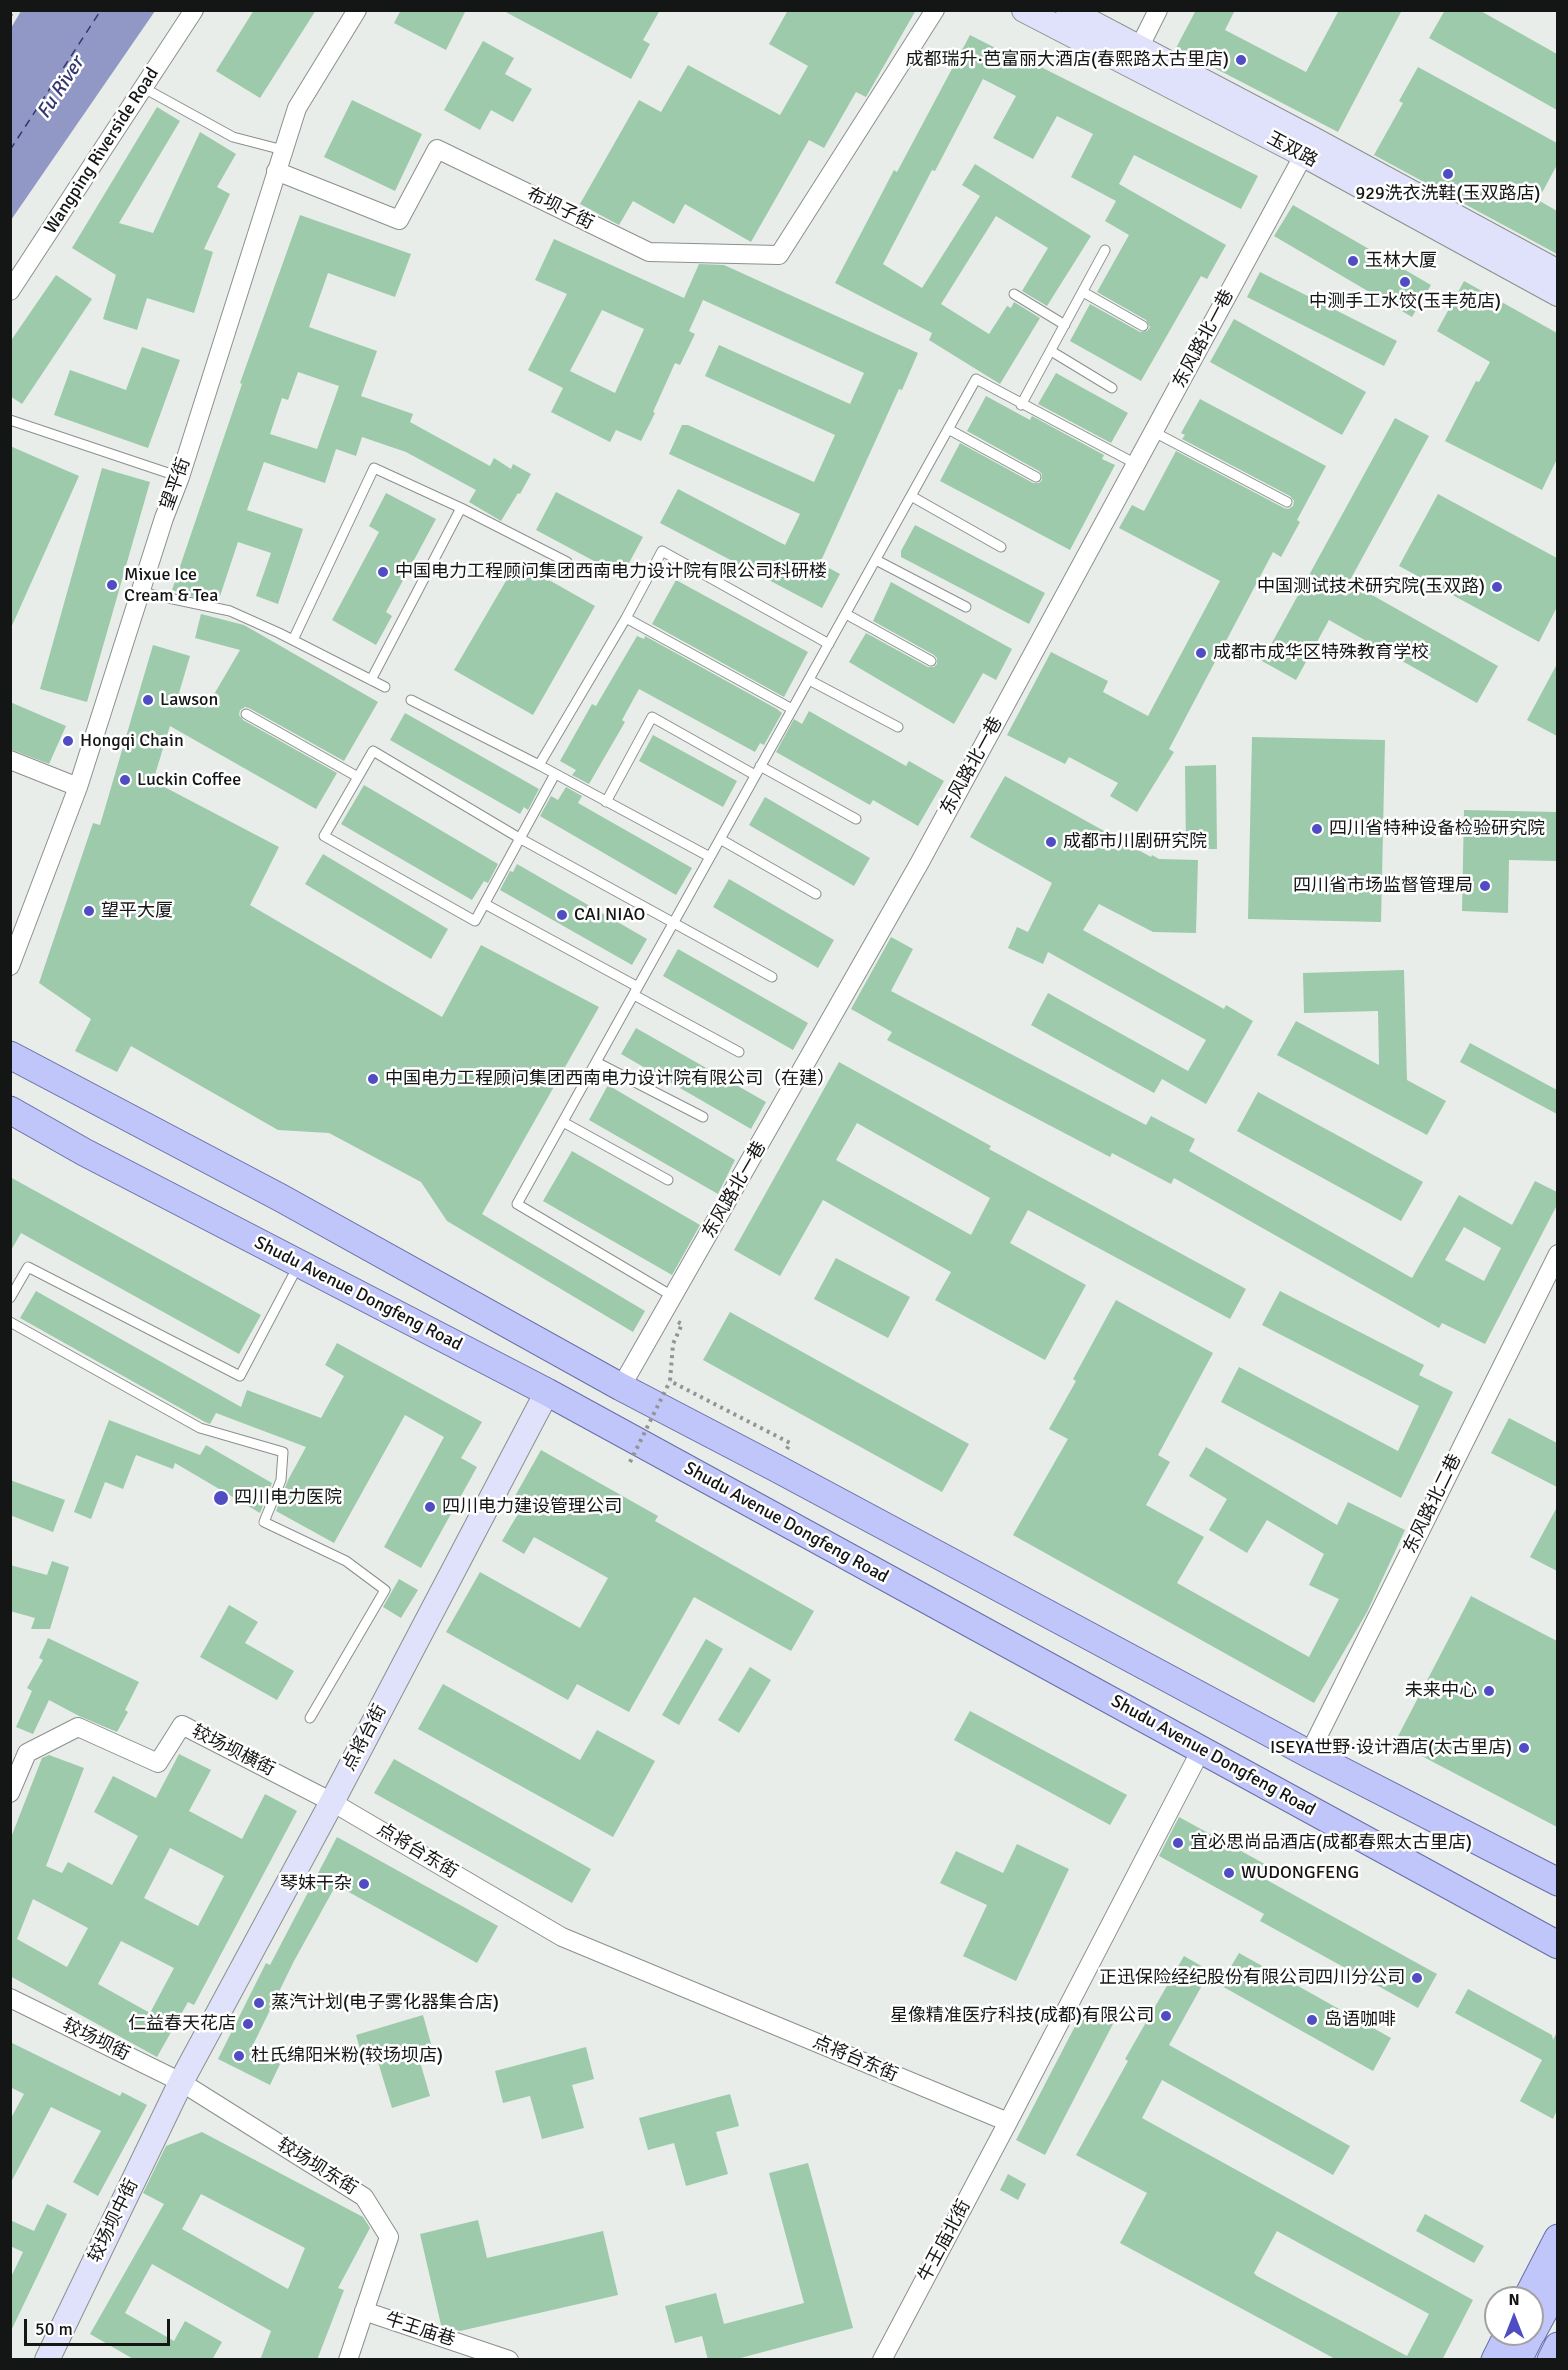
<!DOCTYPE html>
<meta charset="utf-8">
<style>
body{margin:0}
#map{position:relative;width:1568px;height:2370px;overflow:hidden;background:#e8ede9;font-family:Signika,sans-serif}
canvas{display:block}
.frame{position:absolute;inset:0;border:12px solid #141615;pointer-events:none}
.north{position:absolute;left:1484px;top:2286px;width:60px;height:60px;box-sizing:border-box;background:#fff;border:2px solid #a1a2a1;border-radius:50%;rotate:0deg;font-size:16px;font-weight:700;line-height:24px;text-align:center;color:#141615}
.north::after{content:'';display:block;margin:auto;width:21px;height:27px;background:#504cc3;clip-path:polygon(50% 0,100% 100%,50% 72%,0 100%)}
.scale{position:absolute;left:24px;top:2319px;width:146px;height:27px;box-sizing:border-box;border:3px solid #141615;border-top:0;padding-left:8px;font-size:18px;line-height:21px;white-space:nowrap;color:#141615;-webkit-text-stroke:4px #fff;paint-order:stroke}
</style>
<div id="map">
<canvas width="1568" height="2370"></canvas>
<div class="frame"></div>
<div class="north">N</div>
<div class="scale">50 m</div>
</div>
<script>
const c = document.querySelector('canvas').getContext('2d');
c.lineJoin = 'round';
function paint(path, color) {
  c.fillStyle = color;
  c.fill(path, 'evenodd');
}
function strokePath(path, color, width, dash) {
  c.strokeStyle = color;
  c.lineWidth = width;
  c.lineCap = dash ? 'butt' : 'round';
  c.setLineDash(dash || []);
  c.stroke(path);
}
function write(font, color, halo, rows, align = 'center') {
  c.font = font + ' Signika,"Noto Sans SC",sans-serif';
  c.lineWidth = 5;
  c.setLineDash([]);
  c.textBaseline = 'middle';
  c.strokeStyle = halo;
  c.fillStyle = color;
  for (const [text, x, y, turn = 0] of rows) {
    c.save();
    c.translate(x, y);
    c.rotate((+turn || 0) * Math.PI / 180);
    c.textAlign = isNaN(turn) ? turn : align;
    if (halo) c.strokeText(text, 0, 0);
    c.fillText(text, 0, 0);
    c.restore();
  }
}
paint(new Path2D(`
 M21,11H155L11,220V28Z`), '#9298c5');
strokePath(new Path2D(`
 M10,150L101,10`), '#34366f', 1.5, [8, 6]);
paint(new Path2D(`
 M254,10H316L260,98L216,71Z
 M401,10H466L446,50L394,23Z
 M502,10H660L643,40L650,44L631,79Z
 M788,10H916L866,97L856,92L824,148L809,140L751,242L685,204L674,224L633,201L619,225L580,204L639,100L661,112L688,65L780,115L808,66L769,44Z
 M1196,10H1235L1225,30L1306,72L1339,10H1402L1338,132L1176,48Z
 M1445,10H1479L1557,54V110L1429,38Z
 M970,35L1017,59L1019,56L1258,176L1241,209L1134,155L1119,184L1226,245L1207,279L1201,276L1141,381L1070,341L1090,304L1140,332L1147,331L1150,327L1146,320L1097,292L1129,235L1105,221L1116,201L1071,177L1093,134L1057,116L1033,159L993,138L1016,96L983,79L935,171L932,170L883,264L922,288L980,196L962,185L975,164L1091,236L1047,306L1022,291L1048,248L996,216L941,304L989,334L1007,306L1011,308L1014,302L1040,318L1000,384L929,340L932,333L835,283L894,170L897,172Z
 M483,41L514,58L505,74L532,89L513,122L491,110L480,130L444,110Z
 M1418,67L1557,143V165L1538,200L1557,211V254L1374,155L1403,103L1399,101Z
 M352,100L422,134L395,191L324,157Z
 M157,107L180,121L119,223L153,233L200,132L236,154L217,187L230,194L204,249L213,252L194,313L147,298L137,330L103,319L116,275L72,248Z
 M1293,205L1431,285L1412,317L1274,236Z
 M300,215L411,254L395,297L328,273L309,327L377,351L361,396L413,414L410,422L490,466L494,458L511,469L513,464L531,474L520,494L518,493L501,521L469,502L476,490L406,452L362,437L356,456L336,449L325,483L264,462L247,510L303,529L278,604L256,596L271,553L238,542L218,602L190,596L172,590L242,384L240,383ZM298,372L339,386L317,449L270,434L282,398L288,400Z
 M554,239L684,298L699,264L724,265L918,353L902,390L899,389L820,563L840,574L822,608L660,523L678,489L785,545L800,514L669,454L682,425H688L814,482L835,435L705,376L719,345L850,404L864,373L703,300L689,331L695,334L680,365L675,363L653,412L655,413L641,441L616,430L610,442L551,412L563,388L528,370L567,294L535,280ZM602,310L644,329L615,393L570,371Z
 M1260,272L1397,341L1384,366L1247,297Z
 M56,275L92,299L22,404L10,396V342Z
 M1464,281L1557,333V459L1542,490L1445,441L1476,381L1479,382L1490,362L1437,331Z
 M1234,319L1366,392L1342,435L1210,362Z
 M142,347L180,360L148,448L54,415L70,370L126,390Z
 M1056,373L1128,413L1111,443L1038,404Z
 M986,396L1030,420L1032,416L1104,455L1102,459L1115,465L1070,550L940,481L960,443L1033,483H1039L1042,480V474L1039,471L967,431Z
 M1200,399L1326,466L1297,520L1300,522L1281,557L1273,552L1169,749L1174,752L1137,812L1110,796L1118,783L1069,757L1065,764L1007,735L1051,652L1108,681L1103,692L1148,716L1220,581L1119,528L1132,505L1144,511L1176,451L1284,508L1288,509L1293,506L1294,501L1290,496L1182,439L1185,435L1181,433Z
 M1395,418L1429,436L1349,582L1498,666L1477,703L1329,620L1296,680L1262,661Z
 M10,446L79,476L10,630Z
 M102,468L150,482L87,702L40,689Z
 M556,492L643,537L622,576L536,530Z
 M386,493L436,519L386,612L392,616L376,645L332,620L379,532L369,526Z
 M1438,494L1557,558V607L1539,642L1399,566Z
 M915,525L1045,593L1029,624L901,557V551Z
 M517,562L595,606L533,715L454,670Z
 M676,580L808,652L784,697L652,624Z
 M891,582L1012,649L996,680L983,673L954,724L849,662L866,633L928,667H934L937,664V658L934,655L873,621Z
 M201,614L244,625L378,702L344,761L249,708L245,707L240,710L239,715L243,720L337,773L316,809L170,726L153,781L279,847L250,905L442,1017L481,945L599,1007L482,1214L645,1311L633,1332L447,1221L421,1182L329,1133L278,1130L131,1046L117,1072L75,1051L91,1019L39,983L93,823L100,825L153,645L190,656L179,693L206,708L240,650L195,638Z
 M637,636L644,639L645,636L777,709L782,713L764,745L760,743L755,752L639,689L622,720L625,722L589,784L572,775L576,770L560,761L592,704L596,706Z
 M1557,664V736L1527,720Z
 M10,702L66,726L49,764L10,749Z
 M809,711L906,766L909,761L944,781L918,826L873,800L870,805L776,752L794,719L802,724Z
 M405,713L539,789L528,810L524,807L520,814L390,740Z
 M653,735L737,781L723,807L639,761Z
 M1252,737L1385,740L1381,922L1248,919Z
 M1216,765L1217,849H1186L1185,766Z
 M1005,776L1151,857L1152,855L1159,859L1198,860L1196,933L1153,932L1099,904L1083,930L1224,1009L1226,1005L1253,1021L1206,1104L1162,1079L1154,1093L1031,1025L1048,993L1188,1071L1206,1040L1048,952L1043,964L1008,948L1017,927L1028,932L1052,883L970,837Z
 M364,785L498,864L488,883L484,881L472,900L341,824Z
 M566,787L582,796L578,803L692,868L676,895L540,816L551,796L558,800Z
 M765,797L870,858L854,886L749,825Z
 M1464,810L1557,812V861L1509,860L1508,913L1462,911Z
 M323,854L448,929L431,959L305,884Z
 M517,864L647,939L632,965L500,890L510,871L513,872Z
 M729,879L834,940L818,968L713,907Z
 M891,937L913,949L891,991L1146,1125L1151,1116L1195,1139L1189,1151L1412,1278L1459,1195L1512,1225L1535,1181L1557,1192V1205L1485,1344L1442,1323L1439,1328L1174,1178L1171,1184L1112,1153L1110,1157L887,1040L892,1032L851,1009ZM1464,1227L1501,1248L1484,1281L1445,1260Z
 M678,949L808,1023L793,1050L663,976Z
 M1404,970L1407,1080L1446,1101L1427,1135L1277,1055L1296,1021L1379,1065L1378,1011L1304,1013L1303,973Z
 M636,1028L766,1102L751,1129L621,1054Z
 M1470,1043L1557,1090V1114L1460,1062Z
 M839,1062L991,1146L989,1149L1246,1289L1230,1319L1028,1210L1010,1243L1086,1285L1045,1360L935,1300L951,1272L823,1200L780,1276L734,1250ZM857,1123L990,1198L971,1235L836,1160Z
 M608,1085L735,1160L718,1194L589,1120Z
 M1258,1092L1423,1182L1401,1221L1237,1131Z
 M572,1151L700,1225L672,1275L543,1201Z
 M10,1177L261,1315L239,1354L21,1233L10,1252Z
 M836,1258L910,1297L888,1338L814,1299Z
 M36,1291L241,1407L247,1390L321,1418L344,1376L325,1365L337,1343L482,1422L461,1458L477,1467L421,1568L384,1547L444,1437L405,1415L334,1543L276,1511L288,1480L306,1447L216,1413L210,1424L205,1422L20,1318Z
 M1280,1291L1424,1365L1419,1375L1453,1392L1401,1498L1221,1402L1239,1367L1398,1451L1419,1406L1262,1325Z
 M1116,1300L1213,1353L1158,1455L1170,1462L1146,1505L1204,1537L1177,1583L1309,1657L1339,1599L1309,1585L1324,1554L1267,1520L1247,1553L1209,1530L1227,1499L1189,1476L1206,1447L1337,1525L1348,1502L1405,1530L1367,1612L1314,1703L1013,1535L1068,1439L1049,1429L1076,1381L1073,1379Z
 M730,1312L969,1444L942,1492L703,1360Z
 M1509,1418L1557,1443V1487L1491,1453Z
 M109,1420L200,1455L206,1445L272,1483L260,1513L175,1463L173,1469L136,1455L123,1489L105,1482L91,1519L74,1512Z
 M541,1450L658,1516L655,1521L814,1611L791,1651L694,1597L629,1712L577,1684L568,1700L446,1632L480,1572L580,1628L608,1578L534,1537L524,1554L502,1541L525,1502L515,1496Z
 M10,1480L65,1500L53,1532L10,1515Z
 M1557,1507V1571L1530,1557Z
 M52,1561L69,1567L50,1629H31L35,1618L10,1611V1565L47,1575Z
 M399,1579L418,1590L401,1618L383,1607Z
 M1471,1596L1557,1641V1827L1395,1742Z
 M229,1605L258,1622L245,1643L294,1671L277,1700L200,1657Z
 M48,1638L139,1682L125,1710L128,1712L117,1732L79,1716L49,1700L33,1734L16,1727L32,1691L27,1688L43,1660L39,1658Z
 M706,1639L723,1649L679,1725L662,1715Z
 M750,1667L771,1680L739,1733L718,1720Z
 M443,1684L580,1760L597,1730L655,1761L613,1837L418,1729Z
 M970,1711L1127,1795L1110,1825L954,1740Z
 M179,1754L211,1770L189,1811L242,1839L265,1794L297,1811L194,2005L188,2002L157,2057L10,1976V1840L42,1758L49,1755L84,1768L46,1866L62,1873L68,1862L112,1885L138,1836L94,1812L113,1776L156,1798ZM170,1848L224,1876L198,1926L144,1898ZM33,1899L88,1928L67,1967L17,1939ZM121,1941L174,1968L150,2013L98,1984Z
 M394,1759L591,1869L572,1903L374,1793Z
 M1179,1817L1272,1868L1265,1879L1437,1974L1418,2008L1260,1921L1264,1914L1159,1856Z
 M337,1837L498,1926L477,1963L336,1885L294,1961L251,2049L280,2064L270,2085L218,2059L266,1963L270,1965Z
 M1017,1844L1069,1869L1016,1981L963,1956L987,1905L940,1883L956,1851L1003,1873Z
 M1239,1953L1391,2038L1373,2071L1220,1985Z
 M1184,1956L1210,1971L1169,2045L1350,2146L1333,2175L1162,2080L1142,2118L1473,2300L1442,2360H1337L1120,2243L1147,2193L1076,2155L1128,2061L1125,2059ZM1277,2231L1429,2314L1407,2356L1257,2276L1254,2273Z
 M1468,1989L1552,2035L1553,2040L1557,2032V2110L1553,2119L1520,2101L1542,2060L1455,2013Z
 M1085,2007L1114,2022L1045,2155L1016,2140Z
 M423,2015L433,2051L418,2055L430,2096L392,2108L378,2062L365,2066L356,2035Z
 M10,2042L120,2096L122,2092L147,2105L98,2196L73,2182L101,2131L51,2107L10,2184V2120L24,2094L10,2087Z
 M586,2047L594,2079L572,2085L584,2128L542,2139L530,2096L503,2103L495,2071Z
 M730,2094L739,2126L716,2132L728,2174L686,2186L674,2143L648,2150L639,2118Z
 M202,2132L363,2217L370,2228L338,2288L344,2290L317,2360H260L271,2331L152,2264L125,2313L174,2341L185,2321L222,2342L212,2360H135L90,2334L164,2204L143,2193L166,2146ZM201,2194L305,2248L288,2289L182,2229Z
 M808,2163L853,2328L733,2360H708L702,2336L675,2343L665,2306L716,2293L724,2324L804,2303L769,2173Z
 M1008,2174L1026,2184L1018,2200L1000,2190Z
 M47,2204L67,2214L10,2333V2279L23,2252L10,2246V2220L34,2231Z
 M1425,2214L1484,2246L1474,2263L1416,2231Z
 M478,2220L487,2258L603,2231L618,2295L460,2331L441,2325L420,2234Z`), '#9dcaaa');
const lane = new Path2D(`
 M142,87L233,137L283,150
 M1083,292L1143,326
 M1014,294L1065,325
 M1051,351L1112,388
 M1021,405L1105,250
 M10,420L180,477
 M948,429L1036,477
 M1154,432L1287,502
 M911,496L1001,547
 M461,508L567,562
 M876,560L966,607
 M140,592L230,611L279,633L385,687
 M846,614L931,661
 M626,618L539,765L710,857
 M293,640L374,468L461,508L371,680
 M809,680L898,727
 M411,700L539,765
 M792,709L626,618L662,551L829,644
 M246,714L358,777
 M760,766L856,819
 M555,774L475,921L324,836L373,751L521,839L772,977
 M606,802L652,717L755,775
 M720,839L816,894
 M485,904L638,987
 M634,995L739,1052
 M596,1062L703,1117
 M563,1122L668,1180
 M674,1297L517,1204L976,379L1136,464
 M10,1298L28,1267L240,1376L299,1264
 M10,1322L200,1428L283,1452L281,1480L264,1522L346,1561L385,1590L310,1718`);
const street = new Path2D(`
 M1139,48L1158,10
 M276,171L399,220L437,149L649,252L779,255L935,10
 M10,291L194,10
 M10,760L78,787
 M10,966L78,787L164,518L180,477L297,108L357,10
 M621,1387L920,862L1309,145
 M1309,1754L1558,1254
 M10,1793L27,1753L78,1727L158,1763L182,1725L332,1802L562,1937L1008,2122
 M10,1998L181,2082L364,2197L389,2237L348,2360
 M364,2311L509,2360
 M882,2360L1008,2122L1201,1750`);
const secondary = new Path2D(`
 M1024,10L1304,155L1558,294
 M1068,10L1313,139L1558,272
 M47,2360L181,2082L332,1802L547,1392`);
const primary = new Path2D(`
 M10,1055L281,1198L621,1387L778,1469L1309,1754L1558,1882
 M10,1110L84,1152L547,1392L1558,1945
 M1527,2298L1558,2238
 M1532,2333L1558,2285
 M1495,2360L1508,2334
 M1518,2360L1531,2334
 M1551,2360L1558,2346`);
strokePath(lane, '#8b908c', 11);
strokePath(street, '#8b908c', 20);
strokePath(secondary, '#8b908c', 26);
strokePath(primary, '#686ea7', 29);
strokePath(new Path2D(`
 M10,16L14,10
 M678,1322L682,1324L673,1344L670,1381L790,1443L787,1449`), '#929593', 4, [3, 4.5]);
strokePath(lane, '#fff', 9);
strokePath(street, '#fff', 18);
strokePath(secondary, '#e0e2fc', 24);
strokePath(primary, '#c0c5fa', 27);
strokePath(new Path2D(`
 M630,1462L670,1381`), '#929593', 4, [3, 4.5]);
for (const [x, y, r, color] of [
 [1241,60,6,"#504cc3"],
 [1448,174,6,"#504cc3"],
 [1353,261,6,"#504cc3"],
 [1405,282,6,"#504cc3"],
 [383,572,6,"#504cc3"],
 [112,585,6,"#504cc3"],
 [1497,587,6,"#504cc3"],
 [1201,653,6,"#504cc3"],
 [148,700,6,"#504cc3"],
 [68,741,6,"#504cc3"],
 [125,780,6,"#504cc3"],
 [1317,829,6,"#504cc3"],
 [1051,842,6,"#504cc3"],
 [1485,886,6,"#504cc3"],
 [89,911,6,"#504cc3"],
 [562,915,6,"#504cc3"],
 [373,1079,6,"#504cc3"],
 [221,1498,8,"#504cc3"],
 [430,1507,6,"#504cc3"],
 [1489,1691,6,"#504cc3"],
 [1524,1748,6,"#504cc3"],
 [1178,1843,6,"#504cc3"],
 [1229,1873,6,"#504cc3"],
 [364,1884,6,"#504cc3"],
 [1417,1978,6,"#504cc3"],
 [259,2003,6,"#504cc3"],
 [1166,2016,6,"#504cc3"],
 [1312,2020,6,"#504cc3"],
 [248,2024,6,"#504cc3"],
 [239,2056,6,"#504cc3"]
]) {
  const dot = new Path2D();
  dot.arc(x, y, r, 0, 2 * Math.PI);
  c.fillStyle = color;
  c.fill(dot);
  strokePath(dot, '#fff', 2);
}
write('18px', '#141615', '#fff', [
 ["成都瑞升·芭富丽大酒店(春熙路太古里店)",1229,60,"right"],
 ["929洗衣洗鞋(玉双路店)",1448,194,"center"],
 ["玉林大厦",1365,261],
 ["中测手工水饺(玉丰苑店)",1405,302,"center"],
 ["中国电力工程顾问集团西南电力设计院有限公司科研楼",395,572],
 ["Mixue Ice",124,575],
 ["Cream & Tea",124,596],
 ["中国测试技术研究院(玉双路)",1485,587,"right"],
 ["成都市成华区特殊教育学校",1213,653],
 ["Lawson",160,700],
 ["Hongqi Chain",80,741],
 ["Luckin Coffee",137,780],
 ["四川省特种设备检验研究院",1329,829],
 ["成都市川剧研究院",1063,842],
 ["四川省市场监督管理局",1473,886,"right"],
 ["望平大厦",101,911],
 ["CAI NIAO",574,915],
 ["中国电力工程顾问集团西南电力设计院有限公司（在建）",385,1079],
 ["四川电力医院",234,1498],
 ["四川电力建设管理公司",442,1507],
 ["未来中心",1477,1691,"right"],
 ["ISEYA世野·设计酒店(太古里店)",1512,1748,"right"],
 ["宜必思尚品酒店(成都春熙太古里店)",1190,1843],
 ["WUDONGFENG",1241,1873],
 ["琴妹干杂",352,1884,"right"],
 ["正迅保险经纪股份有限公司四川分公司",1405,1978,"right"],
 ["蒸汽计划(电子雾化器集合店)",271,2003],
 ["星像精准医疗科技(成都)有限公司",1154,2016,"right"],
 ["岛语咖啡",1324,2020],
 ["仁益春天花店",236,2024,"right"],
 ["杜氏绵阳米粉(较场坝店)",251,2056]
], 'left');
write('18px', '#141615', '#fff', [
 ["玉双路",1292,150,28],
 ["Wangping Riverside Road",102,151,-57],
 ["布坝子街",560,209,26],
 ["东风路北一巷",1204,339,-62],
 ["望平街",176,484,-70],
 ["东风路北一巷",972,766,-61],
 ["东风路北一巷",735,1190,-60],
 ["Shudu Avenue Dongfeng Road",358,1294,27],
 ["东风路北二巷",1433,1504,-64],
 ["Shudu Avenue Dongfeng Road",786,1523,29],
 ["点将台街",365,1738,-62],
 ["较场坝横街",233,1751,27],
 ["Shudu Avenue Dongfeng Road",1213,1756,29],
 ["点将台东街",417,1851,31],
 ["较场坝街",96,2040,26],
 ["点将台东街",855,2059,23],
 ["较场坝东街",317,2167,32],
 ["较场坝中街",114,2221,-64],
 ["牛王庙北街",945,2241,-62],
 ["牛王庙巷",420,2330,18]
]);
write('italic 20px', '#34366f', '#fff', [
 ["Fu River",61,88,-57]
]);
</script>
